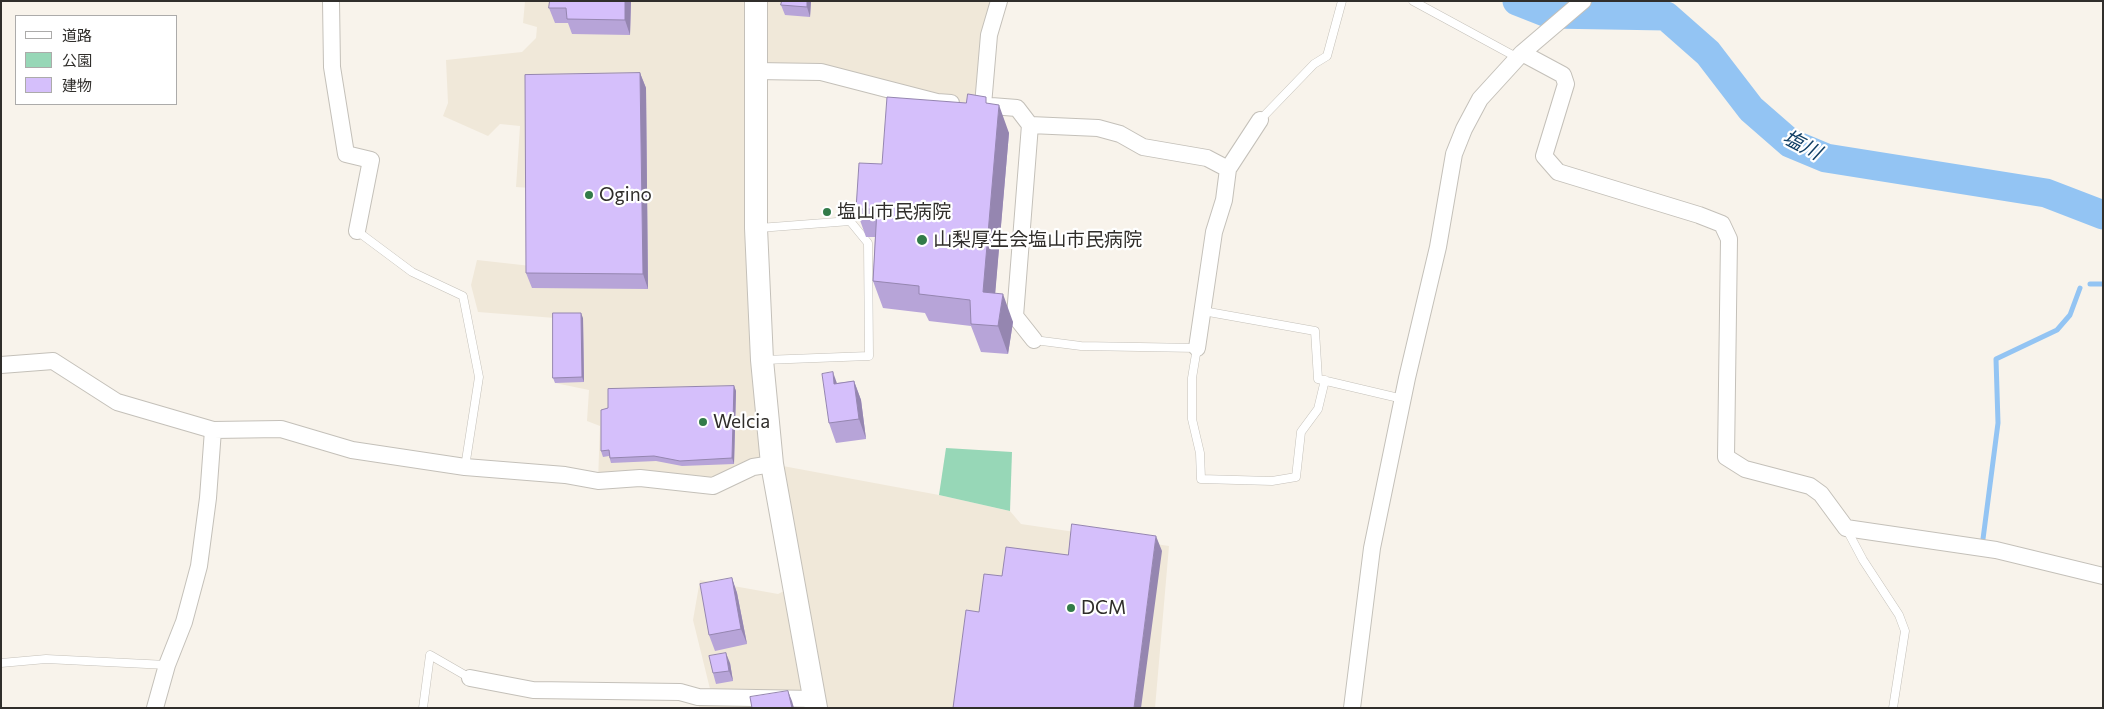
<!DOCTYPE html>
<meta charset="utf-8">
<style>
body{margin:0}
#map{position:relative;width:2104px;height:709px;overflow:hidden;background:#f8f3eb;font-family:Commissioner,"Noto Sans JP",sans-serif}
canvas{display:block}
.frame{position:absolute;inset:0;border:2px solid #302e2b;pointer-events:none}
.legend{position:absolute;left:15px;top:15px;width:162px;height:90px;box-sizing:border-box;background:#fff;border:1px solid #acabaa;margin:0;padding:6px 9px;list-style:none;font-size:15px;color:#302e2b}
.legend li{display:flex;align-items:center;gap:10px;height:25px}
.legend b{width:25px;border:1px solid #acabaa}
</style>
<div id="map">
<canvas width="2104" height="709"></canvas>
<div class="frame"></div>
<ul class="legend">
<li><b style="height:6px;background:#fff"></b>道路</li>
<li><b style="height:14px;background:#97d7b7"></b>公園</li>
<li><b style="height:14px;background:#d5bffb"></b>建物</li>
</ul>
</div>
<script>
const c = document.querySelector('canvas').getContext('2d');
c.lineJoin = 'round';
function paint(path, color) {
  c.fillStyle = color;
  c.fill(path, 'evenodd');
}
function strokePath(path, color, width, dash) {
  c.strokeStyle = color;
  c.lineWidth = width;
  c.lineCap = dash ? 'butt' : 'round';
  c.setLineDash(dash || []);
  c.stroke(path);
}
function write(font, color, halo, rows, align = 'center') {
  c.font = font + ' Commissioner,"Noto Sans JP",sans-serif';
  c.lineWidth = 4.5;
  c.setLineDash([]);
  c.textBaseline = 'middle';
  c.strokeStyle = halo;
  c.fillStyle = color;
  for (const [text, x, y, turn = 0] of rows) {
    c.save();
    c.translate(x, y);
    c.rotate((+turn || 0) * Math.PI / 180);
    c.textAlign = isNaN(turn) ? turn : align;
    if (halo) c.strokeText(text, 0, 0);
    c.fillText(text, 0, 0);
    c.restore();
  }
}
paint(new Path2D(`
 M525,1H999L983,105L937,102L821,72L756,71L772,464L939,495L1010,511L1021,524L1169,546L1155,708H699L698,697H712L693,620L700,580L778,594L794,586L772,465L713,486L598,481L600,426L587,421L589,390L555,383V318L478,312L471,285L477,260L531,266V188L516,187L520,126L500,124L488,136L443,116L448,103L446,60L522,52L536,38L537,27L523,23Z`), '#f0e8d9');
paint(new Path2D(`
 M946,448L1012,452L1010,511L939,495Z`), '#97d7b7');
strokePath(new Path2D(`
 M2090,284H2103
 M1983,539L1998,423L1996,359L2057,330L2070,315L2080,288`), '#93c4f3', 5);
strokePath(new Path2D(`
 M1517,1L1550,14L1666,16L1708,53L1751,109L1790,143L1826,158L2046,193L2103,215`), '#93c4f3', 29);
const lane = new Path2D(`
 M1413,1L1518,58
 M1260,120L1314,64L1327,56L1342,1
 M759,228L850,221L868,243L869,356L764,360
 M357,231L412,272L463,296L479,377L465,467
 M1203,311L1315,331L1318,379L1403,399
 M1034,340L1081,346L1197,348L1192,378V419L1200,453L1201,479L1272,481L1296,477L1301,432L1318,409L1325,380
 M1846,528L1863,560L1899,615L1905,631L1893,708
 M1,663L46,659L167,665
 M423,708L430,655L470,678`);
const street = new Path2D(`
 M331,1L332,67L346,154L371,160L357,231
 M1522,53L1563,75L1566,84L1544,156L1558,172L1699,215L1722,224L1729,239L1726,457L1745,469L1810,486L1821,494L1846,528L1996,550L2103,576
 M756,71L821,72L937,102L951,103
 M978,105L1017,108L1030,125L1015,316L1034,340
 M983,105L989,35L999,1
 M1030,125L1098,128L1120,134L1143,147L1207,158L1228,169
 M1197,348L1214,232L1224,200L1228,169L1260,120
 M1,365L53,361L117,402L213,430L281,429L352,450L465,467L565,475L598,481L640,478L713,486L753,467L772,464
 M470,678L533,690L680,692L698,697L815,699
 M155,708L167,665L184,622L199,566L208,498L213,430
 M1352,708L1372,548L1407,378L1438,247L1454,154L1464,129L1480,99L1522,53L1583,1`);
const secondary = new Path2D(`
 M756,1V228L762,360L772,464L816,708`);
strokePath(lane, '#c4c0b9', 9);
strokePath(street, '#c4c0b9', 18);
strokePath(secondary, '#c4c0b9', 24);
strokePath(lane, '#fff', 8);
strokePath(street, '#fff', 16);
strokePath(secondary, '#fff', 22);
paint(new Path2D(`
 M631,1L630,35L572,34L568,23H555L549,8Z
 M782,1H811L810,17L785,15L781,5Z
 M640,73L646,88L648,289L532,288L526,273Z
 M966,103L989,104L1009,133L995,293L1013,322L1008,354L981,352L971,326L929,321L925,313L883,308L873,281L875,237H866L856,209L882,164Z
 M583,318L584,382L555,383L553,378Z
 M854,381L861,400L866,439L836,443L829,423L837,383Z
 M734,386L736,391L734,464L682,466L656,461L611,463L609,456L603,457L601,451Z
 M732,578L737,593L747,644L715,651L709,635Z
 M730,663L733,681L716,684L713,673Z`), '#b7a4d8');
paint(new Path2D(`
 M625,1H631L630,35L625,20Z
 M807,1H811L810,17L807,7Z
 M640,73L646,88L648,289L643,274Z
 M999,105L1009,133L993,319L983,292Z
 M1003,294L1013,322L1008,354L998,326Z
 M581,313L583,318L584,382L582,377Z
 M833,372L840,392L834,384Z
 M854,381L861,400L866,439L859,419Z
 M734,386L736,391L734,464L732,458Z
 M1156,536L1162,551L1141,708H1134Z
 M732,578L737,593L747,644L741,629Z
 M726,653L730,663L733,681L729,671Z
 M788,691L792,701L794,708H792Z`), '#9586b0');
const building = new Path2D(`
 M550,1H625V20L567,19L566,8H549Z
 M782,1H807V7L781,5Z
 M640,73L643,274L526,273L525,75Z
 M968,94L986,97V103L999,105L983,292L1003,294L998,326L971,324L970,300L919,294V286L873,281L877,209H856L859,163L882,164L887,97L966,103Z
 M553,313H581L582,377L553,378Z
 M833,372L834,384L854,381L859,419L829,423L822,374Z
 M734,386L732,458L680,461L654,456L610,458L609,450L601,451V410L608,408V389Z
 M1072,524L1156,536L1134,708H953L966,610L979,612L984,574L1002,576L1006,547L1068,555Z
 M732,578L741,629L709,635L700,584Z
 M726,653L729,671L713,673L709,656Z
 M788,691L792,708H752L750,697Z`);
paint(building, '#d5bffb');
strokePath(building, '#9586b0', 1);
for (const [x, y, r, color] of [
 [589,195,5,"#327b49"],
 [827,212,5,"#327b49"],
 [922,240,6,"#327b49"],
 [703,422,5,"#327b49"],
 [1071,608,5,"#327b49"]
]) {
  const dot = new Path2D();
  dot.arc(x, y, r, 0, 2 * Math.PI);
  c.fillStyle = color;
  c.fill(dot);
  strokePath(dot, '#fff', 2);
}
write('19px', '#302e2b', '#fff', [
 ["Ogino",599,195],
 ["塩山市民病院",837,212],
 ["山梨厚生会塩山市民病院",933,240],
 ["Welcia",713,422],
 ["DCM",1081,608]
], 'left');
write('italic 20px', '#113f65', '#fff', [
 ["塩川",1802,145,28]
]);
</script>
